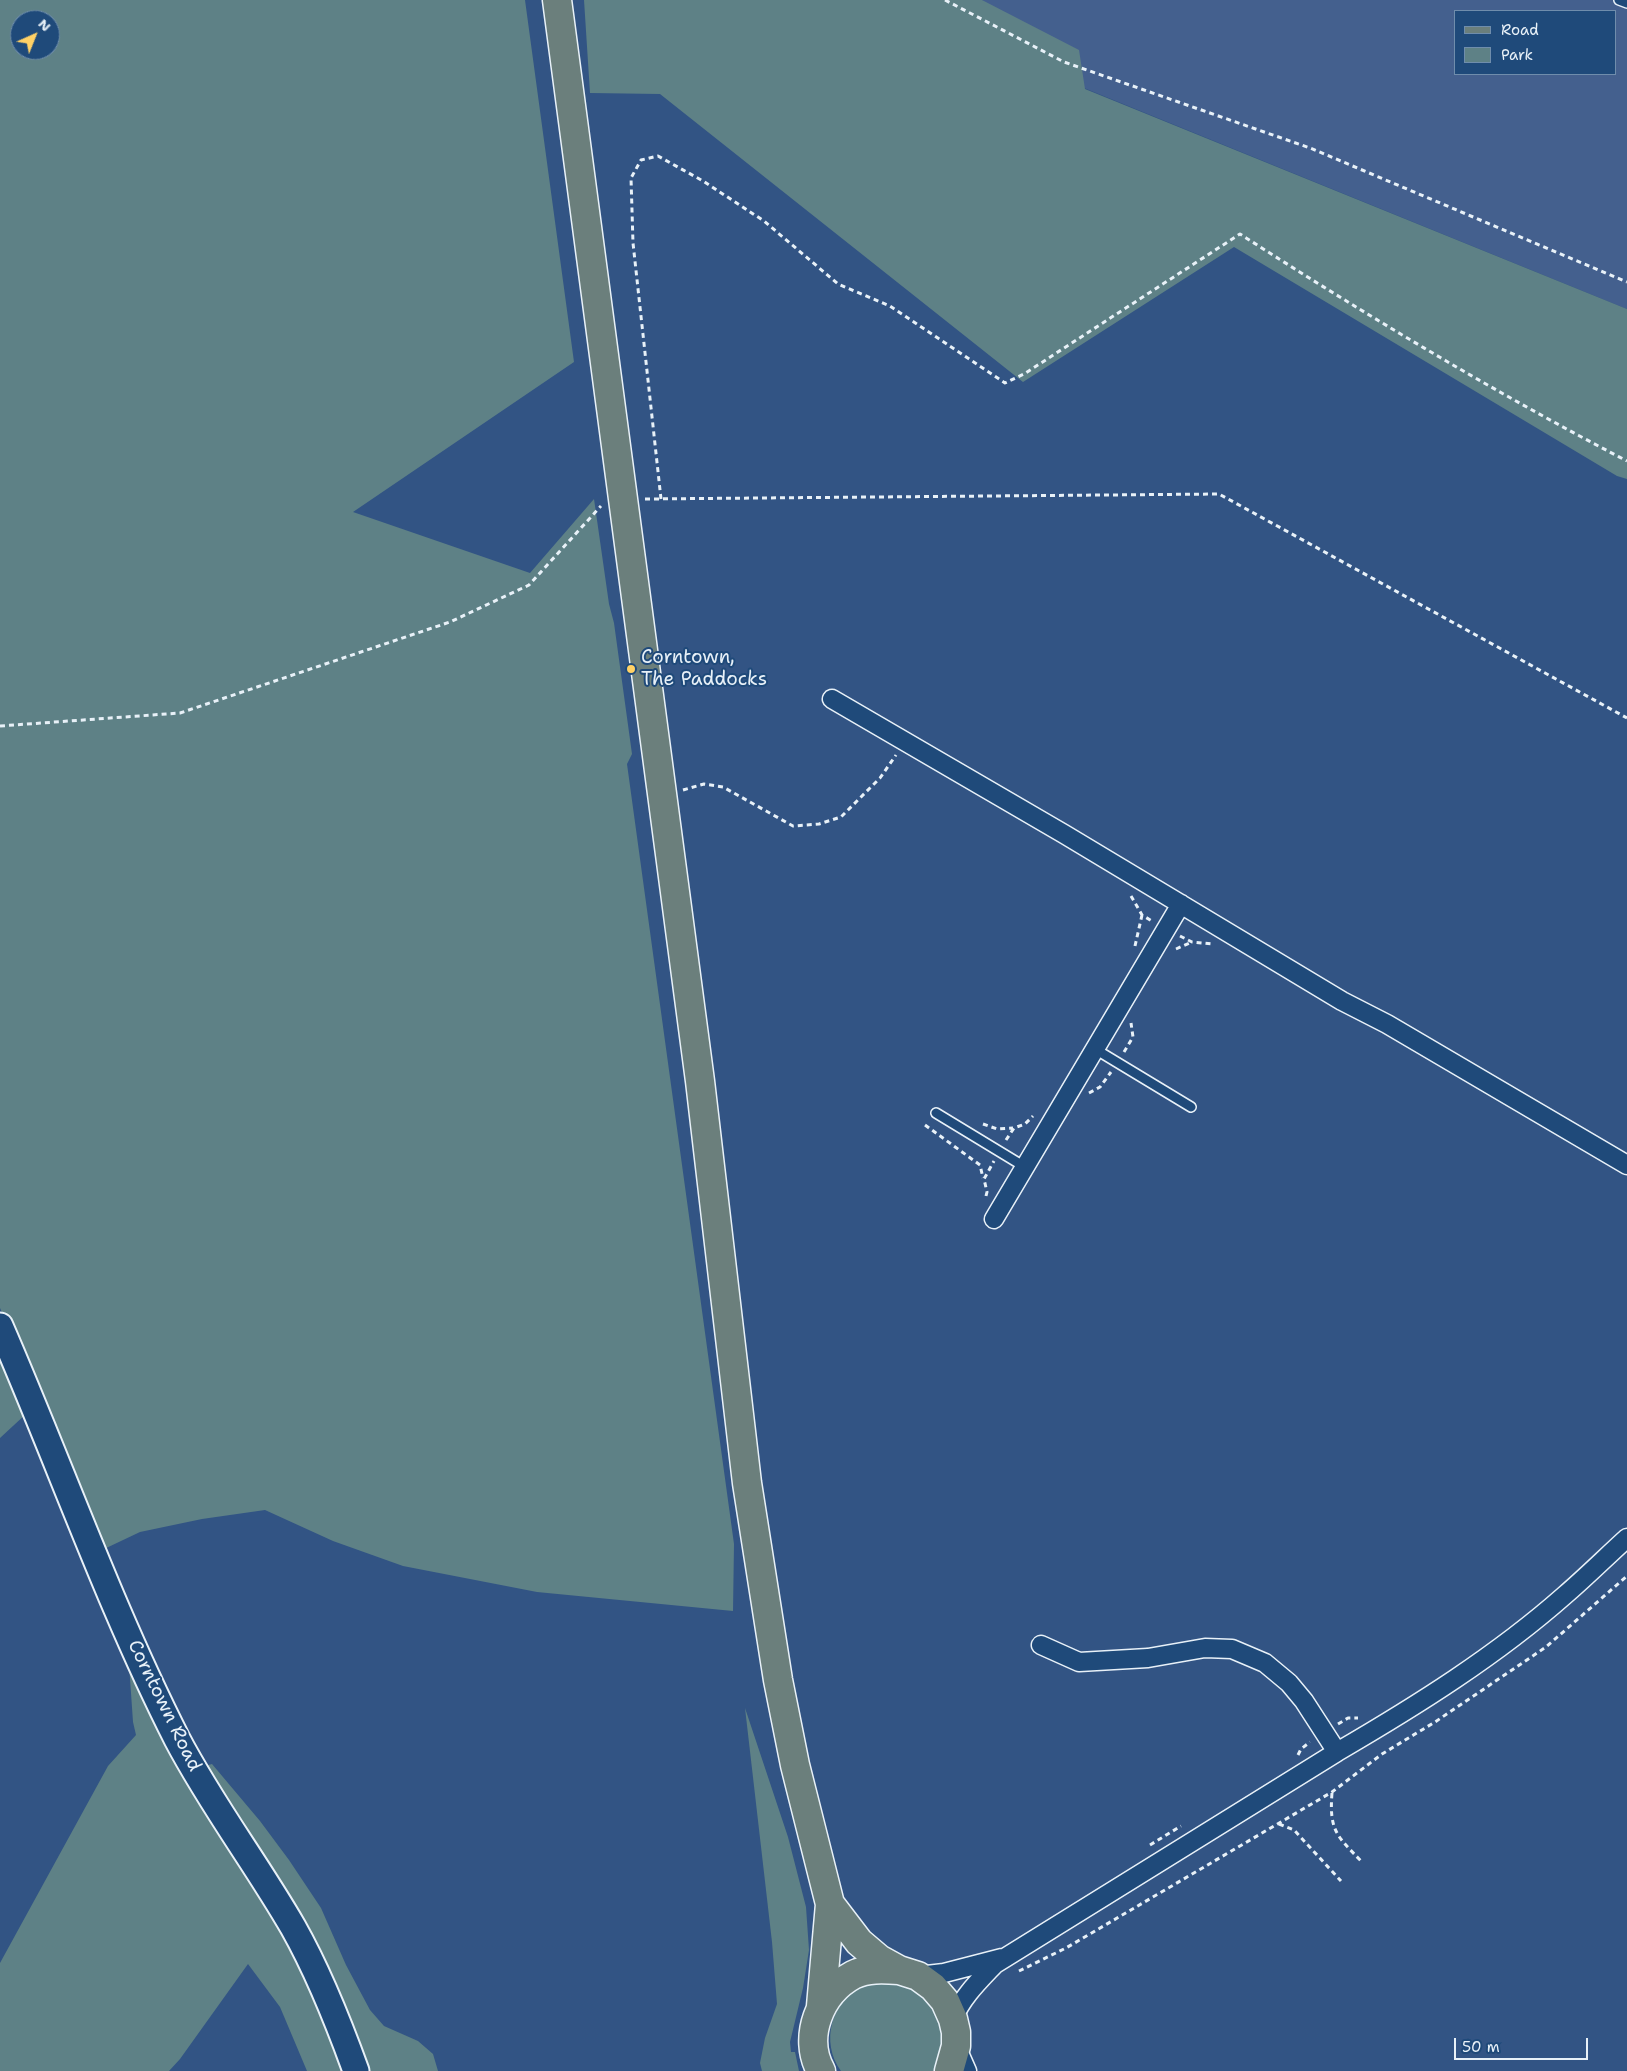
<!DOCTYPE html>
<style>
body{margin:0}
#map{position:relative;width:1627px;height:2071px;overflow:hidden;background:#325484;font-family:"Shantell Sans",sans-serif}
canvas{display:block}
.legend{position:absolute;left:1454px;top:10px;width:162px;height:65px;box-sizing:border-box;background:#1f4a7a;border:1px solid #6f8dac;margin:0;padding:6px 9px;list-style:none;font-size:15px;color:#e8f1f8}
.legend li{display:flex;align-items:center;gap:10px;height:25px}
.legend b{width:25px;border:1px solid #6f8dac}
.north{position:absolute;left:10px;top:10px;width:50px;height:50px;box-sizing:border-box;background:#1f4a7a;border:1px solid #6f8dac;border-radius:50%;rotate:44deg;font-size:14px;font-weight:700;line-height:20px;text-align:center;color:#e8f1f8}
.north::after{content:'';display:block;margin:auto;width:18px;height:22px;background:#ffd166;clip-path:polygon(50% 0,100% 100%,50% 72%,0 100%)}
.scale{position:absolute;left:1454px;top:2038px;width:134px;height:22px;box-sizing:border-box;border:2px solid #e8f1f8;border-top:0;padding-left:6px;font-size:15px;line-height:18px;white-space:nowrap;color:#e8f1f8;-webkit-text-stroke:4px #1f4a7a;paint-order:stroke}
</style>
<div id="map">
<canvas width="1627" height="2071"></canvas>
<ul class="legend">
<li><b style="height:6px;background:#6b7f7c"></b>Road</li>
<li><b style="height:14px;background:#5e8186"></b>Park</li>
</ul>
<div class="north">N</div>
<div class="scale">50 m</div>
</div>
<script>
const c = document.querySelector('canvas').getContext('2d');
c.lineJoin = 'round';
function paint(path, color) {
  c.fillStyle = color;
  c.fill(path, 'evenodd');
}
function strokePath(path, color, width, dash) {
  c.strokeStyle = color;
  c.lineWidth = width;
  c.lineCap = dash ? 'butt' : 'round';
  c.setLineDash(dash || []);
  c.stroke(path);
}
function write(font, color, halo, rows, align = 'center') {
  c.font = font + ' "Shantell Sans",sans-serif';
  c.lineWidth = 4;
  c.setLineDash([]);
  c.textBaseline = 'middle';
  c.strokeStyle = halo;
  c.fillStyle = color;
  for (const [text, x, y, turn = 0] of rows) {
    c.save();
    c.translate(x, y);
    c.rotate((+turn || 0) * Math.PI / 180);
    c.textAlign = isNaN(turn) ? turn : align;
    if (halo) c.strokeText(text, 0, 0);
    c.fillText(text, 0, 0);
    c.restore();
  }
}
paint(new Path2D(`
 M982,0H1627V309L1084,88ZM1456,11H1616V74H1456Z`), '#44608e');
paint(new Path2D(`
 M0,0H525L574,362L353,512L530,573L594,499L609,604L614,623L632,754L627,764L734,1544L733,1611L537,1592L403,1566L333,1541L265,1510L202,1519L140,1532L102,1550L0,1308ZM20,20H50V50H20Z
 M584,0H982L1079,50L1085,89L1627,309V479L1617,476L1234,247L1023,382L660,94L590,93Z
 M0,1353L27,1413L0,1438Z
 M129,1664C182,1757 237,1848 286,1943C308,1984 332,2026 345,2071H307L280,2007L248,1964L180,2059L169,2071H0V1963L108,1766L136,1735L133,1722Z
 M745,1708L788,1837L806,1907L809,1950L803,1988L790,2042L791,2052H795L799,2071H762L760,2063L765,2038L777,2004L772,1942Z
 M212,1764L260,1821L289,1860L321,1908L346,1965L370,2010L384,2026L418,2041L433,2054L438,2071H365L201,1767Z
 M902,1981L933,2001L946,2034L938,2068L935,2071H841C820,2042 831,2001 863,1985C873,1980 891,1982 902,1981Z`), '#5e8186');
const lane = new Path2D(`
 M1619,0L1627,3
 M1095,1049L1191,1107
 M936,1113L1025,1167`);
const street = new Path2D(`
 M832,699L1064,834L1342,1001L1387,1024L1627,1165
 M994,1219L1181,904
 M1337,1752C1416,1706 1496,1656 1565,1595C1586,1577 1606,1557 1627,1538
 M918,1976L944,1973L1002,1958
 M953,2019C962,1997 979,1981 995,1964L1337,1752L1304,1701L1289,1683L1265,1663L1232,1649L1205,1648L1148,1658L1079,1662L1041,1645
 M956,2046L967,2071`);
const secondary = new Path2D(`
 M0,1326C60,1464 109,1605 177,1739C211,1804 256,1863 293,1927C319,1973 338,2021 356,2071`);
const primary = new Path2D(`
 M557,0L700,1081L747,1483L778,1680L795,1765L830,1904L859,1942L879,1959L899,1970L918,1976L933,1987L945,2001L953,2019L956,2032V2046L949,2071
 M821,2006L830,1904
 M821,2071C802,2037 820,1993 853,1975C867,1968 883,1969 899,1970`);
strokePath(lane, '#e8f1f8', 12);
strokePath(street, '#e8f1f8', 21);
strokePath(secondary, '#e8f1f8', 29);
strokePath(primary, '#e8f1f8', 31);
strokePath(new Path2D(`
 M945,0L1064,62L1310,148L1627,282
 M645,499L1219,494L1627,718
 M661,499L633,243L631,178L641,160L658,156L703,181L764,221L838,284L890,306L1005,383L1024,374L1240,234C1366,315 1494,392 1627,461
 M0,726L180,713L450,622L529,585L601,506
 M683,790L704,784L723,787L793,826L819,824L841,817L880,778L896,755
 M1131,896L1142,915L1152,921
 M1180,936L1192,942L1212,944
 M1135,946L1142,915
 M1176,949L1192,942
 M1124,1052L1133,1037L1131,1023
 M1089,1093L1100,1087L1111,1072
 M983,1124L997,1129L1013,1128
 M925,1125L980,1165L983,1178
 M1006,1140L1014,1128L1025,1124L1033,1116
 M986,1196L987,1192L984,1179L994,1161
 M1338,1724L1348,1718H1358
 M1298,1755L1301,1749L1310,1742
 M1332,1793C1329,1831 1337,1836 1362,1862
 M1279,1824L1294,1830L1341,1881
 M1150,1845L1181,1826
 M1019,1971L1066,1948L1332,1792L1382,1754L1435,1722L1546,1647L1627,1576`), '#e8f1f8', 3, [5, 4]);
strokePath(lane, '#1f4a7a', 9);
strokePath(street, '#1f4a7a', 18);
strokePath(secondary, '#1f4a7a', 25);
strokePath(primary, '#6b7f7c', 28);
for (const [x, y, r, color] of [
 [631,669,5,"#ffd166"]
]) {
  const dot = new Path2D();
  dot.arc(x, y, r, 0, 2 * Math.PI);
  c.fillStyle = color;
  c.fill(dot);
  strokePath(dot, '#1f4a7a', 2);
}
write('19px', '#e8f1f8', '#1f4a7a', [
 ["Corntown,",641,658],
 ["The Paddocks",641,680]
], 'left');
write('19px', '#e8f1f8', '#1f4a7a', [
 ["Corntown Road",164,1706,64]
]);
</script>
